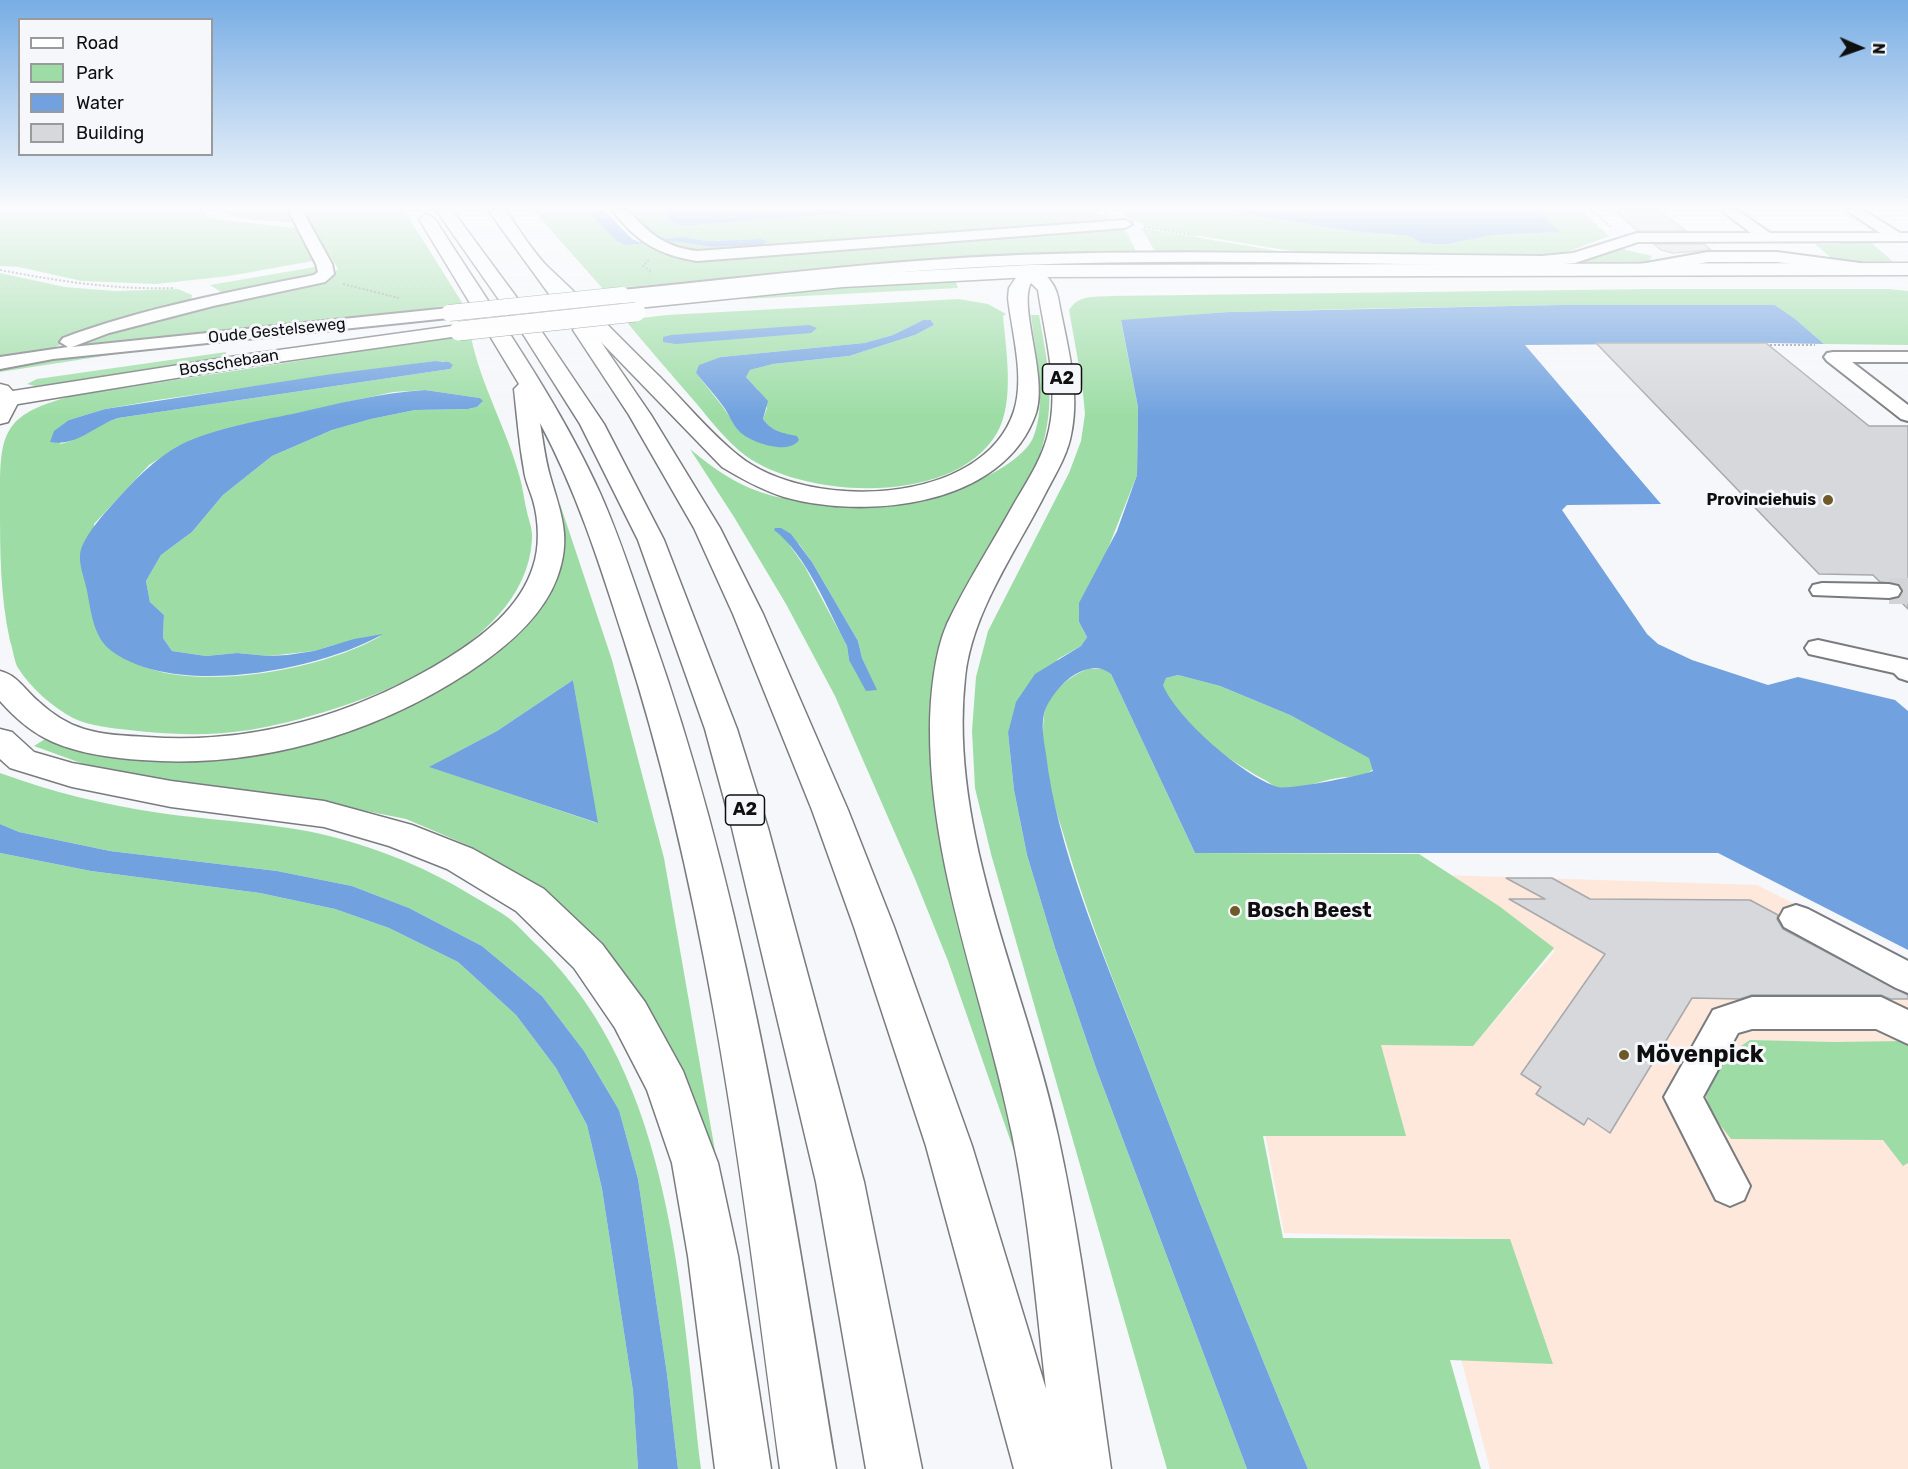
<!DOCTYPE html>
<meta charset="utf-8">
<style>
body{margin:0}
#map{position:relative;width:1908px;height:1469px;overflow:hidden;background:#f5f7fa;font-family:Rubik,sans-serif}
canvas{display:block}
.legend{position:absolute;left:18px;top:18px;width:195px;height:138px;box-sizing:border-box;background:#f5f7fa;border:2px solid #999a9c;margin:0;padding:8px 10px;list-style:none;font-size:18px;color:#0f0f10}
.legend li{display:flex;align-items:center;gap:12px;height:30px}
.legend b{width:30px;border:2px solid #999a9c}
.north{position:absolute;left:1830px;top:18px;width:60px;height:60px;-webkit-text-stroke:4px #f5f7fa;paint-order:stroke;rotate:92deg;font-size:16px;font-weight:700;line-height:24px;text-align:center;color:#0f0f10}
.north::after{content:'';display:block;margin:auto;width:21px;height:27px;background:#0f0f10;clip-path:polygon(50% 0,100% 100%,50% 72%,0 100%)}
</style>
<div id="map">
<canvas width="1908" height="1469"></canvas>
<ul class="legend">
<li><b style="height:8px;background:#fff"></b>Road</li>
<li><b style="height:16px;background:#9ddda5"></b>Park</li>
<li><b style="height:16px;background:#71a2df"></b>Water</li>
<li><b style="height:16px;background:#d6d8db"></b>Building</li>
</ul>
<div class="north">N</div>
</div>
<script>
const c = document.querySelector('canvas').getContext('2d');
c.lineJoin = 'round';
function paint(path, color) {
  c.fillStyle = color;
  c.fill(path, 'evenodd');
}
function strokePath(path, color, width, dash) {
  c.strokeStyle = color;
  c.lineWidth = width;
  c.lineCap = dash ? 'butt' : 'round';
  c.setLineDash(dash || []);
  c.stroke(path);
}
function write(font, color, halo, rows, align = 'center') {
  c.font = font + ' Rubik,sans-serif';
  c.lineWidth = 6;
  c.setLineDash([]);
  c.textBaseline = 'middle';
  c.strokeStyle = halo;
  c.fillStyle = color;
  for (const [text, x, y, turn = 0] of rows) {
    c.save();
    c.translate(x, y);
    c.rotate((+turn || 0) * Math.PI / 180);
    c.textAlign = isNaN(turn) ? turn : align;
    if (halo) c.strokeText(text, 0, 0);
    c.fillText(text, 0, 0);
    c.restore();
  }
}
paint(new Path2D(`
 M1442,875L1757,885L1908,961V1469H1490L1460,1355L1510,1239L1284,1233L1265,1133L1374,1039L1474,1044L1555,951Z`), '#fee8db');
paint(new Path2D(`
 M0,210H202L208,216L217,219L295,228L313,261L229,276L156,284L82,281L19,267L0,266Z
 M214,210H404L463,304L436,307L434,311L73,346L115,328L290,288L315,285L338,269L311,224L245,219Z
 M533,210H586L621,244H646L662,251L678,256L1113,228L1126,231L1137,253L802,272L603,289Z
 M624,210H665L667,220L683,226L890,210H1093L1100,215L1108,214L1113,221L700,255L660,243L672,241L711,247L761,245L769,241L761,239L707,241L681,237L656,240Z
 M1128,210H1223L1351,231L1409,236L1422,243L1436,244H1448L1493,235L1560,232L1536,210H1580L1609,236L1560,255L1322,256L1145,227L1138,221L1132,222L1121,213L1129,212Z
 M1141,228L1308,256L1159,253L1155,251Z
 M1834,239H1867L1897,265H1870L1801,257H1830L1815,244H1840Z
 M1617,248L1652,256L1647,265H1564Z
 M1291,261L1354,265L1004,266L1011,262Z
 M315,267L320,273L316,276L224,294L210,285Z
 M0,273L65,287L115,291L178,289L192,295L191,301L73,337L54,348L42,352L0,358Z
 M954,277L958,288L746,299V295Z
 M1650,289H1889L1908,291V345L1824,344L1794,318L1775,305H1559L1350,309L1228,312L1121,321L1138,407L1137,475L1079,622L1087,637L1081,646L1058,659L1008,733L1014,790L1027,855L1055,948L1096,1068L1247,1469H1167L991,854L975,788L972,731L976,677L988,631L1069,473L1081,441L1085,414L1082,383L1069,310C1078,295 1093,297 1109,296Z
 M959,299L988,304L1006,314L1003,316C1006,350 1015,402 997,433C955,506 806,499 746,456C727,442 711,421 696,403C672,375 648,348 625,320L667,315ZM923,320H931L934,325L915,335L849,356L773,364L750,370L746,377L758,390L767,408L763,419L769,427L779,432L739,431L723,407L696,373L721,357L864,343L893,335Z
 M1031,315H1039C1050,376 1057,407 1036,467L938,676L1037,1217L948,961L915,879L835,696L786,604L734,517L690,449C719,473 744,490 782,498C829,507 875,498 922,492C936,490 954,490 967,485C988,477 1023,459 1033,438C1048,401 1035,353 1031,315ZM784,537L799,544L812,562L858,641L862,658L876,690L849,660L847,646L805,567Z
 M452,337H471C481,386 507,429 520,478C523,489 524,500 527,512C529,521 533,530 532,540C525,654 343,714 250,730C210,736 169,735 129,730C112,728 89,726 73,718C52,707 31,688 18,668C14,661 13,649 10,641C0,595 0,550 0,504C0,434 0,415 72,396ZM435,361H444L450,369L118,418C97,425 82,440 60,444L69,420L105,409L157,400ZM425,390L480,398L482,402L477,407L468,409L415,410L371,419L332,430L272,456L223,495L192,532L161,555L146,581L150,602L164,615L163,638L172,651L206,656L237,653L269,656L314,651L334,645L381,636C326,667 234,684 171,674C147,670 128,660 108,648L94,524L149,465L183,444L243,425L393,392Z
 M162,347L0,372V367Z
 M226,352L225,357L52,385L35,386L27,384L37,379Z
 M560,504L612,660L664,858L715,1151L708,1153L643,1003L603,943L541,889L472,847L406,819L331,804L178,787L89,766L34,746L45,739L87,752L194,759L464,672L562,548ZM573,680L597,823L430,767L497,731Z
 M1088,669H1104L1111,674L1195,853L1419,854L1499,906L1554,948L1473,1046L1381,1045L1406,1136H1263L1283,1238L1510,1239L1553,1364L1450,1360L1481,1469H1308C1246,1322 1188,1173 1130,1023C1106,962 1082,899 1064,836C1052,798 1039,756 1044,716C1046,695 1070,675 1088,669Z
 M1178,675L1220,686L1290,715L1369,757L1374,769C1364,777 1351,776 1338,778C1320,780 1298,792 1279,788C1274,787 1268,781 1263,779C1225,758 1179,726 1162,685L1166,678Z
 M0,773C52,792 105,805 160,813C209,820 259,822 307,831C363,842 423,865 471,895C484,903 498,910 510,919C520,927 529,938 539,947C674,1079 680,1292 701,1469H678L667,1374L638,1179L619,1110L584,1051L542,996L482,946L409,908L352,886L277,871L110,851L19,832L0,824Z
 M0,853L91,871L260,893L335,909L389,928L458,962L516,1015L556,1068L587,1125L602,1189L633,1391L638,1469H0Z
 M1750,1040L1835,1042L1904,1041L1908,1043V1163L1903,1166L1883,1140L1731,1139L1711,1113L1705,1093L1714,1064Z`), '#9ddda5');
paint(new Path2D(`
 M586,210H604L632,239L639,242L681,237L707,241L761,239L769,241L761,245L711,247L672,241L626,245L618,242Z
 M665,210H890L683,226L667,220Z
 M1223,210H1536L1560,232L1493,235L1448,244H1436L1422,243L1409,236L1351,231Z
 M1559,305H1775L1794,318L1824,344L1766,343L1525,345L1661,504L1567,505L1562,510L1647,634L1658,644L1692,660L1768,685L1798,677L1895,700L1908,711V950L1718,853H1195L1111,674C1102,667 1093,667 1082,671C1067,676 1048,698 1044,714C1041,726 1044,742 1046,754C1057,848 1102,951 1136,1039C1192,1183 1248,1327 1308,1469H1247L1096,1068L1055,948L1027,855L1014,790L1008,733L1016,702L1035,674L1081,646L1087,637L1079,622V603L1117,531L1137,475L1138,407L1121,320L1228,312ZM1178,675L1220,686L1290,715L1369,758L1373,771C1360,776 1288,790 1278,787C1244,777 1176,718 1163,685L1166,678Z
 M923,320H931L934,325L915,335L849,356L773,364L750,370L746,377L768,401L763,419C772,432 783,433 797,436L799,440C789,456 749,442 739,431C732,424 729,414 723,406C715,395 705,384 696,373L699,365L721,357L864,343L893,335Z
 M809,325L817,328L811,333L676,344L663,342V337L671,335Z
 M435,361L449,362L453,365L450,369L118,418C94,426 77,447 50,442L54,431L69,420L105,409L332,374Z
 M425,390L480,398L483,401L477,407L468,409L415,410L371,419L332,430L272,456L223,495L192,532L161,555L146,581L150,602L164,615L163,638L172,651L206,656L237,653L269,656L287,655L314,651L354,639L383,634C319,671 171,699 109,649C93,635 91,611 87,591C85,580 79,566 80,555C81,540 101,517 111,506C133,482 153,459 182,444C213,429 258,421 292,414C336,404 380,393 425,390Z
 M775,528H781L791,534L812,562L858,641L862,658L877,690L866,691L849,660L847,646C828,610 806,554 774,530Z
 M573,680L598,823L429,767L497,731Z
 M0,824L19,832L110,851L277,871L352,886L409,908L482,946L542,996L584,1051L619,1110L638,1179L667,1374L678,1469H638L633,1391L602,1189L587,1125L556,1068L516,1015L458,962L389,928L335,909L260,893L91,871L0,853Z`), '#71a2df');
const building = new Path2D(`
 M1614,210H1658L1686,231H1638Z
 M1654,244H1704L1711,250L1673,253L1661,250Z
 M1596,343H1766L1869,426H1908V609L1897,598L1903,592L1898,584L1880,582L1873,575L1819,574Z
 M1506,878H1552L1590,899L1750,900L1778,915L1777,919L1783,929L1908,995V999H1890L1881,995H1752L1740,999L1692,998L1610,1133L1588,1118L1584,1125L1536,1094L1541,1087L1521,1074L1605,954L1509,899H1545Z`);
paint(building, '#d6d8db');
strokePath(building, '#a7a9ac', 1.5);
strokePath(new Path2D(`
 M1889,591H1908`), '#d2d4d7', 26, [26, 14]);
const minor = new Path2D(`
 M288,210H302L332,264L334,274L325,282L213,306L109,333L72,347L449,308L455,309L458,313L455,317L449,318L53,359L0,369V357L68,347L60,342L63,338C143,308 230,292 314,275L318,272L316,264Z
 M612,210H627C650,233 663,247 697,251L1125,220L1132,224L1125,228L697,261C658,255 636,241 612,210Z
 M1721,210H1737L1770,233H1880L1846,210H1863L1900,233H1908V241L1638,242L1575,263L1542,266C1368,264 1193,258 1019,265C886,270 754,287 622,300L614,295L622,290C754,277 886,260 1019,255C1193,249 1368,255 1542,256L1573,253L1637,233H1751Z
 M1708,252H1777L1860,263L1868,268L1860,273L1777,262H1708L1635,275L1627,270L1635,265Z
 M1833,352H1908V362H1852L1908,405V421L1901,419L1827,361L1824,357L1827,353Z
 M1822,583L1889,584L1898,586L1901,591L1898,596L1889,598L1813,595L1810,590L1813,585Z
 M1818,640L1908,660V681L1899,678L1894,673L1809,654L1805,648L1809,642Z
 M1796,905L1808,909L1908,961V993L1896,988L1784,927L1779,918L1784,909Z
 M1752,997H1881L1908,1010V1044L1876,1029H1752L1738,1033L1703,1097L1750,1186L1744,1200L1730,1206L1716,1200L1664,1097L1713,1010Z`);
const major = new Path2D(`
 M1908,263V275L1030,277L843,287L628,309L621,307L618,303L621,299L628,297L843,275L1030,265Z
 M459,325L466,327L469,331L466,335L243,367L0,407V393L243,355Z`);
const highway = new Path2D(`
 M436,210H452L540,329L604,424L664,540L737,729L768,828L864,1182L922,1469H866L816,1182L732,828L705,729L638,540L580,424L523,334Z
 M488,210H505C518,227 533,253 549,268C586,302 622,340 659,376C685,402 710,433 739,456C807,511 983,507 1014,411C1025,377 1012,333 1008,298L1009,288L1023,267C1039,263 1055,282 1058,297C1066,342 1081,389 1071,435C1067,457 1053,478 1043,498C1014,554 971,615 965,678C948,834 1026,986 1058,1136C1082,1246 1095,1358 1111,1469H1014L926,1146L854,927L812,810L733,614L694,528L629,415L573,330L576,326L584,324L557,296L549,294ZM1031,283L1038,290C1045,337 1061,391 1047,438C1040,463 1024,486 1011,509C990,547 965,585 947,624C934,654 930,698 930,731C930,869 985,1000 1012,1134C1029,1217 1036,1304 1046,1389L972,1146L894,927L848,810L763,614L720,528L651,415L601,342L722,467C742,479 762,490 784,497C866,520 1004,507 1036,413C1048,377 1018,305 1031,283Z
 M427,214L435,219C492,309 556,396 600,493C621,540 636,589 653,637C748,906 790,1188 836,1469H780C743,1190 711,909 624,640C600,565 577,492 540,423C543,440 545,459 550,476C561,514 572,538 557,578C542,618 504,649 469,672C373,735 256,769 142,760C112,758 81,754 53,742C32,733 15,718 0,701V671C17,675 25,690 38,701C51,713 67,724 84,729C104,735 126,736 147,737C254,745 358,714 448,658C483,636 520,608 533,567C540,547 539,521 533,500C530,490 525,480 524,470C519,443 517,416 514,389L519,384L419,219Z
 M0,384L8,386L20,399L8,422L0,424Z
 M0,729L12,732L34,752L72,763L171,781L324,801L412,825L473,849L544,889L602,944L645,1002L683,1071L718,1163L738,1256L771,1469H715L688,1256L672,1163L647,1090L615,1028L574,968L516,911L447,869L389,846L324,827L171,807L72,787L10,768L0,759Z`);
strokePath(minor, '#797b7e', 4);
strokePath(major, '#797b7e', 3);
strokePath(highway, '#797b7e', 3);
strokePath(new Path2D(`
 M1591,210L1611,227
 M1144,227L1196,236
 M649,260L643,266L650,271L649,274
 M0,270C58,281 115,290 175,288
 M343,284L399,298
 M1770,345H1815`), '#969799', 2, [2, 2]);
paint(minor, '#fff');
paint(major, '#fff');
paint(highway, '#fff');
const minorBridge = new Path2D(`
 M449,313L622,295`);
const majorBridge = new Path2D(`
 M459,331L636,312`);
strokePath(minorBridge, '#797b7e', 17, []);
strokePath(majorBridge, '#797b7e', 20, []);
strokePath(minorBridge, '#fff', 16);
strokePath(majorBridge, '#fff', 19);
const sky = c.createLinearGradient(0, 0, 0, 416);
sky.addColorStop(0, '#78ade4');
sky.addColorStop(0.5, '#fafbfd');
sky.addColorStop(1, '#fafbfd00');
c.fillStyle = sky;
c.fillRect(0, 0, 1908, 416);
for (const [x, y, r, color] of [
 [1828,500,6,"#6e5928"],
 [1235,911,6,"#6e5928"],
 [1624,1055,6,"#6e5928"]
]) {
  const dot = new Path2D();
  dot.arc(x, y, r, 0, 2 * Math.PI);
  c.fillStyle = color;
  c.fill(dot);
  strokePath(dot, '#f5f7fa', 2);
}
write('16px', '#0f0f10', '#f5f7fa', [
 ["Oude Gestelseweg",277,331,-6],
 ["Bosschebaan",229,363,-9]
]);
write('bold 16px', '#0f0f10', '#f5f7fa', [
 ["Provinciehuis",1816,500]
], 'right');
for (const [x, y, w] of [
 [1062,379,39],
 [745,810,39]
]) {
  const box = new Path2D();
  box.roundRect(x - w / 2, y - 15, w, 30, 4.5);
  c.fillStyle = '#f5f7fa';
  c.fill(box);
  strokePath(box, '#0f0f10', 1.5);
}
write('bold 18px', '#0f0f10', null, [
 ["A2",1062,379],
 ["A2",745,810]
]);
write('bold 20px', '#0f0f10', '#f5f7fa', [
 ["Bosch Beest",1247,911]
], 'left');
write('bold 24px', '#0f0f10', '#f5f7fa', [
 ["Mövenpick",1636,1055]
], 'left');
</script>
